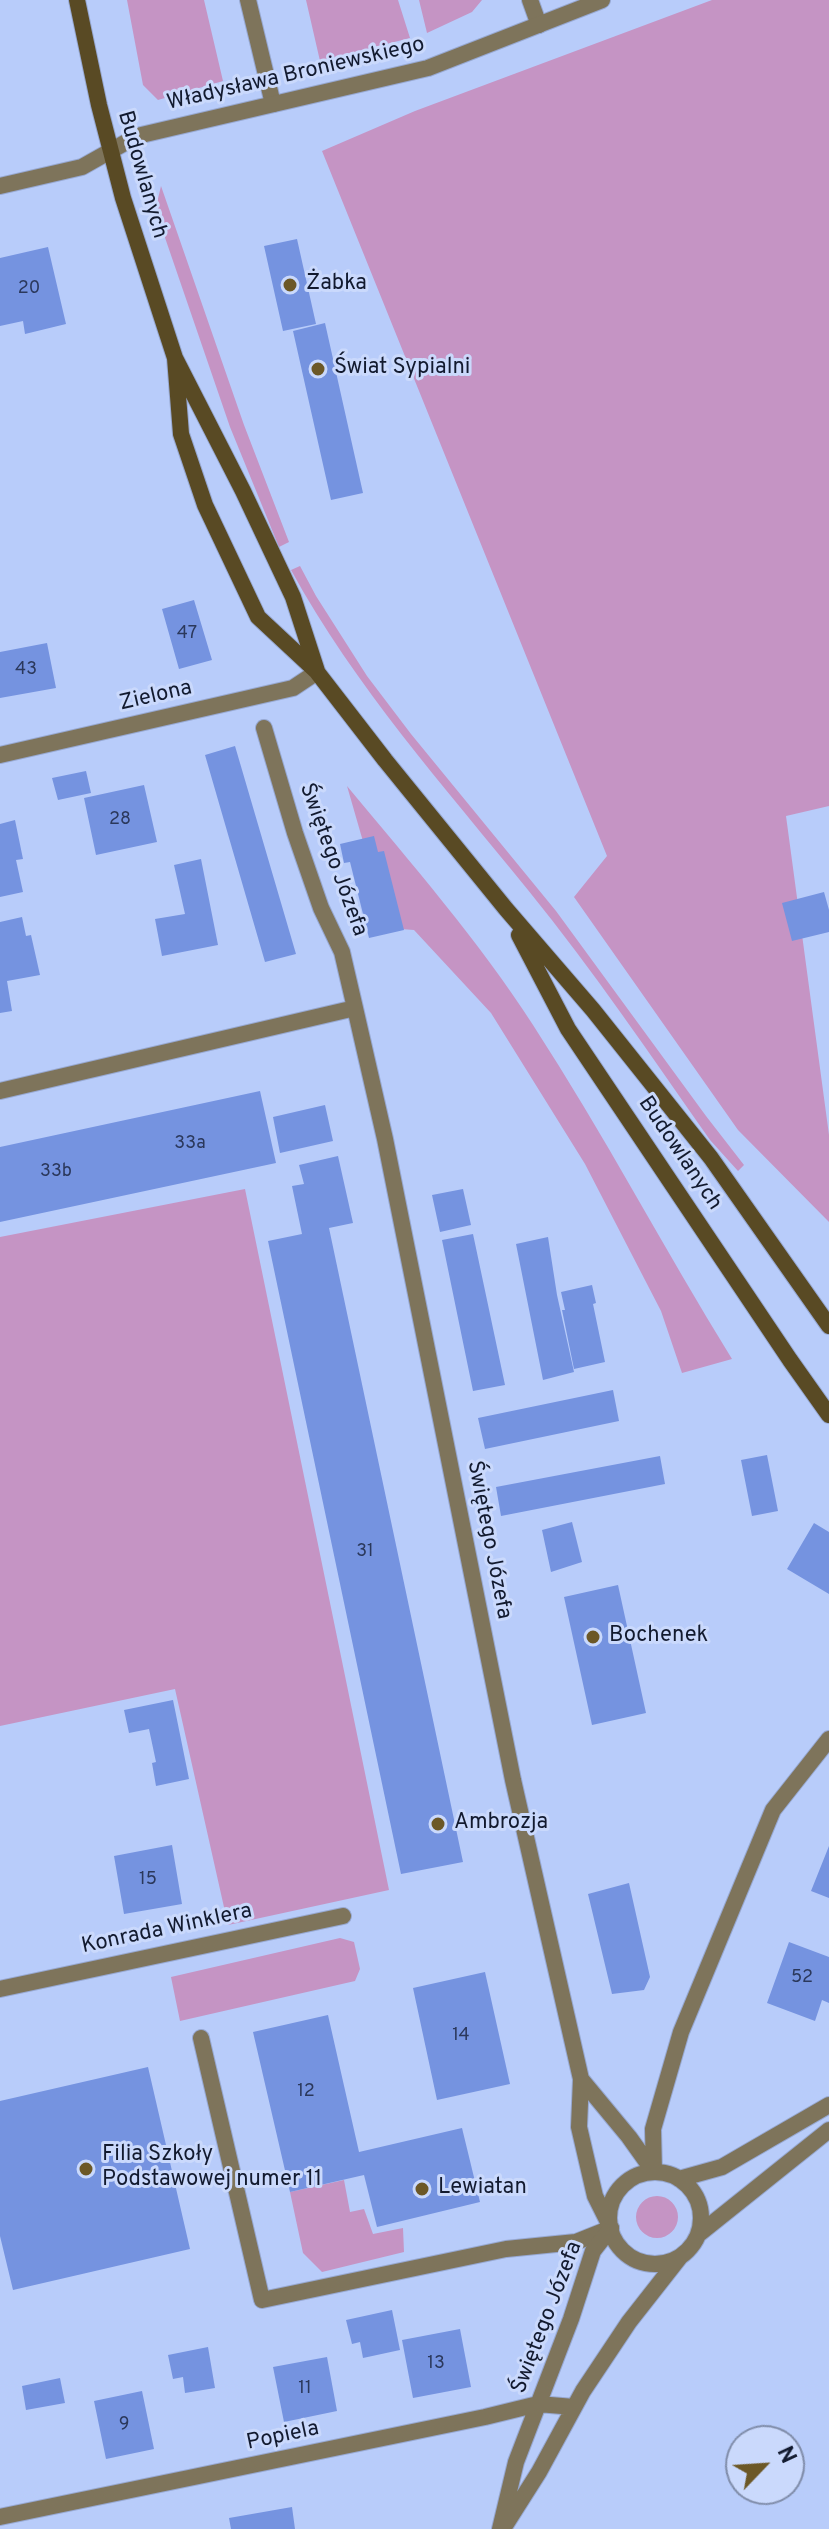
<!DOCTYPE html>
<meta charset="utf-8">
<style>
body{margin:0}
#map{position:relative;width:829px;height:2529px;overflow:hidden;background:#b8ccfa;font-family:Overpass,sans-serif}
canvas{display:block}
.north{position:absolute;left:725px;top:2425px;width:80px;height:80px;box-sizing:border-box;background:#cad9fc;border:2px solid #808daa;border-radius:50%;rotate:65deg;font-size:22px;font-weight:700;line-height:32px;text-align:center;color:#121a2f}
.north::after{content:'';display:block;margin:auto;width:28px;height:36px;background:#6c5827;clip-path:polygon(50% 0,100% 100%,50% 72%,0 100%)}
</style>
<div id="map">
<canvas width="829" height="2529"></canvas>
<div class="north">N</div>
</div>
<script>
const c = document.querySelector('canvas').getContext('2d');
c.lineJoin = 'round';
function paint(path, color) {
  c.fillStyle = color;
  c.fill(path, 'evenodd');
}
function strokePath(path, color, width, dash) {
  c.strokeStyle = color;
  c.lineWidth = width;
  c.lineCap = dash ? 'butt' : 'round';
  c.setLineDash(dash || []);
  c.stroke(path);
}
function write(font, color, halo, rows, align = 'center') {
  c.font = font + ' Overpass,sans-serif';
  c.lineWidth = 6;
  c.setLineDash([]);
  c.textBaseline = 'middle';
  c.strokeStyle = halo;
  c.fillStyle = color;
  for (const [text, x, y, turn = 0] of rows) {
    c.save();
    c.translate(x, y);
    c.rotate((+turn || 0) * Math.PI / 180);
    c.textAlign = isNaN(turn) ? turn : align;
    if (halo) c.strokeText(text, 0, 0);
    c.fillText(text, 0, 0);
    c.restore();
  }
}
paint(new Path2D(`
 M127,0H204L223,81L158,100L143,85Z
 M306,0H398L410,38L320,61Z
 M419,0H482L472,12L427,33Z
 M712,0H829V806L786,816L829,1135V1222L738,1130L574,897L607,856L322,151L415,111Z
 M161,186L244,425L289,542L279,547L230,427L161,226L157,203Z
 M300,566L316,596L367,676L411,734L556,911L706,1116L744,1165L738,1171L710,1140C651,1056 593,970 528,890C444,786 355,687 291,570Z
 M347,786C411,863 479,941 533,1025C604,1134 664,1249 732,1359L682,1373L661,1311L585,1164L491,1013L414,930L388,928Z
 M245,1189L389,1890L228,1925L175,1689L0,1726V1237Z
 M340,1938L354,1942L360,1969L355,1981L180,2021L171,1977Z
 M344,2180L350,2212L364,2209L373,2234L403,2228L404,2252L322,2272L303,2253L290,2192Z
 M636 2217a21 21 0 1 1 42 0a21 21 0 1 1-42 0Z`), '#c594c4');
paint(new Path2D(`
 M297,239L316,324L283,331L264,246Z
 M48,247L66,324L25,334L23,321L0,326V258Z
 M325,323L363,493L331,500L293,331Z
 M194,600L212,660L179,669L162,609Z
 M47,643L56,688L0,698V652Z
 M235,746L296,954L265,962L205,755Z
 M86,771L91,793L58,800L52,778Z
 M144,785L157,842L96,855L84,798Z
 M15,820L23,859L16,860L23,892L0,897V824Z
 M374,836L378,852L384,851L404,930L369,938L350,862L344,863L340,844Z
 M201,859L218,945L162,956L155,919L185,914L174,865Z
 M824,892L829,910V932L792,941L782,903Z
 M22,917L26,936L31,935L40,975L7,981L12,1011L0,1013V922Z
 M260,1091L276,1163L0,1222V1147Z
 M325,1105L333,1141L280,1153L273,1117Z
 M338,1156L353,1223L329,1228L463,1862L401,1874L268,1241L302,1234L292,1186L304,1184L299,1165Z
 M463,1189L471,1225L440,1232L432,1195Z
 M473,1234L505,1385L473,1391L442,1240Z
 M548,1237L557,1295L574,1372L543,1380L516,1244Z
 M592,1285L596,1303L593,1304L605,1362L574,1369L562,1310H565L561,1292Z
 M613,1390L619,1421L485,1449L478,1418Z
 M767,1455L778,1511L752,1516L741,1460Z
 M660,1456L665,1484L501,1516L496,1487Z
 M572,1522L582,1562L551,1572L542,1530Z
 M814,1523L829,1532V1594L787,1569Z
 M618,1585L646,1713L592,1725L564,1597Z
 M173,1700L189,1779L156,1786L152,1763L156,1762L149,1729L129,1733L124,1710Z
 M172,1845L182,1904L124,1914L114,1856Z
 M829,1846V1898L811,1891Z
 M629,1883L650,1977L644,1990L612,1994L588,1894Z
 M789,1942L829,1957V2003L822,2000L815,2021L767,2003Z
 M485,1972L510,2084L437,2100L413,1988Z
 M328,2015L359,2152L462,2128L480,2202L377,2227L364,2175L290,2192L253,2032Z
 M148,2067L190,2249L13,2290L0,2236V2101Z
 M392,2310L400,2350L363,2358L360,2342L352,2344L346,2320Z
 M460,2329L471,2387L413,2398L402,2340Z
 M208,2347L215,2388L185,2393L183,2377L173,2379L168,2355Z
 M327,2357L337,2411L284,2422L273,2367Z
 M60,2378L65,2403L26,2410L22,2386Z
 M142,2391L154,2449L106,2459L94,2401Z
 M292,2507L295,2529H231L229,2518Z`), '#7593e0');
const lane = new Path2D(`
 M248,0L273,104
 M530,0L539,25
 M201,2038L262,2300L506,2249L576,2242L611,2228`);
const street = new Path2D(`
 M0,186L82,167L137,136L428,68L602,0
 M264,728L295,833L321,908L342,952L355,1008L385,1139L513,1780L581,2079L579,2127L595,2196L611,2228L593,2251L571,2319L516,2462L500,2529
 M0,755L293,688L317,672
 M0,1091L355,1008
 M0,1989L343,1916
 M581,2079L629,2137L654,2172
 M654,2172L653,2129L681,2032L773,1810L829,1739
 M609 2218a46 46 0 1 1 92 0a46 46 0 1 1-92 0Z
 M679,2179L722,2167L829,2105
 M699,2234L829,2130
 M0,2517L485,2417L538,2404L574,2407
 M506,2524L539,2472L583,2391L629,2322L680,2257`);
const secondary = new Path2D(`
 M77,0L99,105L123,198L175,358L243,491L293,597L317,671
 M175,358L181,434L205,505L258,617L317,672L385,760L506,909L593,1010L711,1158L829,1326
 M519,935L568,1029L790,1360L829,1415`);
strokePath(lane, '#97a8d1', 18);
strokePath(street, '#97a8d1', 18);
strokePath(secondary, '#97a8d1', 18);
strokePath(lane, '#7e745b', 16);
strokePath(street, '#7e745b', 16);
strokePath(secondary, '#594a24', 16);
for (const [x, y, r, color] of [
 [290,285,8,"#6c5827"],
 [318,369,8,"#6c5827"],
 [593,1637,8,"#6c5827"],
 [438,1824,8,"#6c5827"],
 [86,2169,8,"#6c5827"],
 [422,2189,8,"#6c5827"]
]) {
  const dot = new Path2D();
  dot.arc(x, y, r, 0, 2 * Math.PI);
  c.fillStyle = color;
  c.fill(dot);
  strokePath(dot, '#cad9fc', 3);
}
write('18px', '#2b385b', null, [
 ["20",29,289],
 ["47",187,634],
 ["43",26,670],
 ["28",120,820],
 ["33a",190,1144],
 ["33b",56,1172],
 ["31",365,1552],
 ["15",148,1880],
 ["52",802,1978],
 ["14",461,2036],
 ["12",306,2092],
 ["13",436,2364],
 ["11",305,2389],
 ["9",124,2425]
]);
write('22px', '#121a2f', '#cad9fc', [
 ["Władysława Broniewskiego",296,75,-13],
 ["Budowlanych",141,175,74],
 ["Zielona",156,697,-13],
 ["Świętego Józefa",332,860,70],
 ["Budowlanych",679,1154,56],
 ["Świętego Józefa",488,1540,79],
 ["Konrada Winklera",167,1930,-12],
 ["Świętego Józefa",548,2318,-69],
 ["Popiela",283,2437,-12]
]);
write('22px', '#121a2f', '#cad9fc', [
 ["Żabka",306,285],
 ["Świat Sypialni",334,369],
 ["Bochenek",609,1637],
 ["Ambrozja",454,1824],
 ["Filia Szkoły",102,2156],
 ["Podstawowej numer 11",102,2181],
 ["Lewiatan",438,2189]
], 'left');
</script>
